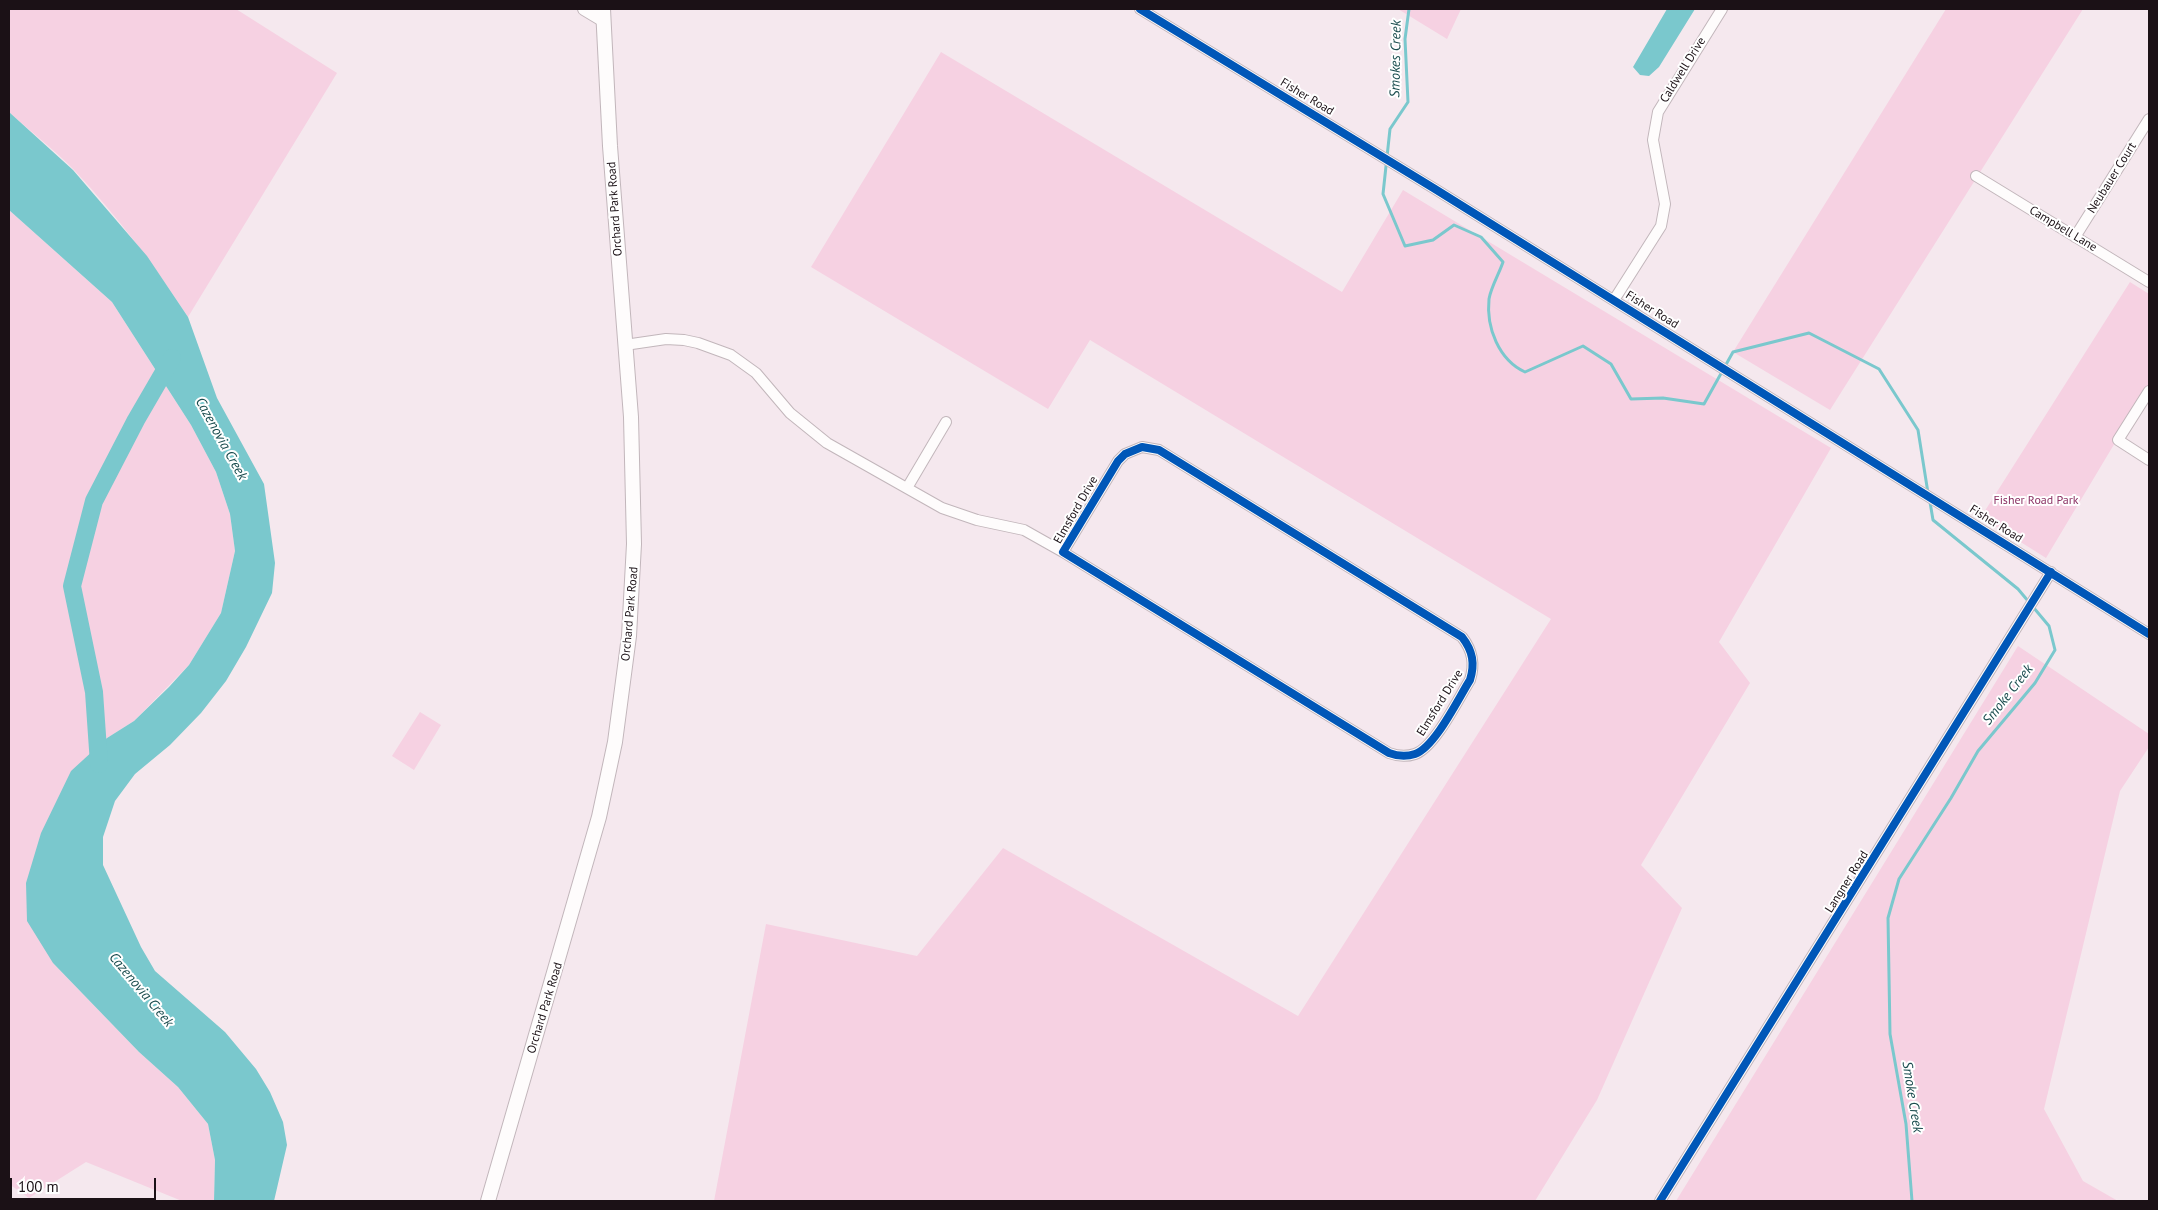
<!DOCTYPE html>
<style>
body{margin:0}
#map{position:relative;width:2158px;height:1210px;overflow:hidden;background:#f5e8ee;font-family:"PT Sans",sans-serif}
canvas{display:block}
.frame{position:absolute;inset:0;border:10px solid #1b1116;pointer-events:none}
.scale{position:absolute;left:10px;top:1178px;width:146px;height:22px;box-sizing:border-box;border:2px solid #1b1116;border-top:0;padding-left:6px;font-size:15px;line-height:18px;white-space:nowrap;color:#1b1116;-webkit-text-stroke:4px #fff;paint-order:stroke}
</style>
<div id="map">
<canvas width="2158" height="1210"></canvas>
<div class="frame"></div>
<div class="scale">100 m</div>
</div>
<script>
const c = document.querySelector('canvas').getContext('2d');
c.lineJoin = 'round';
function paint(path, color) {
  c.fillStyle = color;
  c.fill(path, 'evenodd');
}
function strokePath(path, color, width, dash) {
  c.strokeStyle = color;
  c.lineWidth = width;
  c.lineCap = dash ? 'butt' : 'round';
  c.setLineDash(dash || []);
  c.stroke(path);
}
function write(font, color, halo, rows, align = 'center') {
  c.font = font + ' "PT Sans",sans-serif';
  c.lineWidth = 4;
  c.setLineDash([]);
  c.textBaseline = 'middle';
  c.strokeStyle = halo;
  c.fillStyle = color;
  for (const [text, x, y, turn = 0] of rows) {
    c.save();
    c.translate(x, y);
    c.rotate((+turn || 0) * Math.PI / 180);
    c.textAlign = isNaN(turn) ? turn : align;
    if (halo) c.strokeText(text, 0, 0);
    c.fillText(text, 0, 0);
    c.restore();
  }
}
paint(new Path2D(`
 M9,9H236L337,73L188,317C154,265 118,217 75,171C55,150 31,132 9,112Z
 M1398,9H1461L1447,39Z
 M1946,9H2083L1830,410L1733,352Z
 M941,52L1342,292L1403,190L1831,448L1719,642L1750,683L1641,865L1682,908L1597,1100L1535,1201H714L766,924L917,956L1003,848L1298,1016L1551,619L1090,340L1048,409L811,267Z
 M9,210L112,302L191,425L216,472L230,514L235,551L221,613L189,665L134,721L107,738L53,963L139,1052L178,1087L208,1124L215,1160L214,1201H182L86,1162L29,1198L9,1184Z
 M2130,282L2149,294V386L2046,558L1981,517Z
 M2018,646L2149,734V747L2120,791L2044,1109L2083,1181L2118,1201H1676Z
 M420,712L441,725L414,770L392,756Z`), '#f6d1e2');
paint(new Path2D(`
 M1667,9H1695L1659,67L1649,76L1640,75L1633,67Z
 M9,112L73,170L147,256L188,317L217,398L264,484L275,563L272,593L246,647L226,681L201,713L170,745L135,774L115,801L103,837V865L141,947L155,971L225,1032L256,1069L270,1092L283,1122L287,1145L274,1201H214L215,1160L208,1124L178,1087L139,1052L53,963L27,921L26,883L41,833L71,771L107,738L134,721L169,687L189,665L221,613L235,551L230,514L216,472L191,425L112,302L9,210Z`), '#7ac8cd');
strokePath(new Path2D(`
 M1409,9L1405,39L1408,102L1390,129L1383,194L1405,246L1433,240L1454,225L1481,237L1503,262C1499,274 1491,287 1489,299C1486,328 1499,360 1525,372L1583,346L1611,364L1631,399L1663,398L1704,404L1733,352L1809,333L1879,369L1918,430L1928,493
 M1912,1201L1906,1124L1890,1034L1888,918L1899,879L1951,798L1978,751L2035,683L2055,650L2049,626L2018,589L1933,520L1930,502`), '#7ac8cd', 3);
strokePath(new Path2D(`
 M99,764L94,692L72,586L94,501L136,420L172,358`), '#7ac8cd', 18);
const minor = new Path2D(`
 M1140,9L1435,189L2149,634
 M1976,176L2149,282
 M2075,237L2149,119
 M1614,300L1661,226L1665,204L1653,140L1658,112L1722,9
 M625,345L666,339L684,340L698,343L731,355L756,373L790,413L827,443L942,508L977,520L1024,530L1063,552
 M2149,391L2118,440L2149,460
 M1142,447L1159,450L1462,637C1473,651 1475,664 1470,680C1458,699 1435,747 1415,754C1406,757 1397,756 1389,753L1063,552L1118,461L1125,454Z
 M907,488L946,422
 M1660,1201L2051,572`);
const tertiary = new Path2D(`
 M584,9L604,21`);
const secondary = new Path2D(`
 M488,1201L599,817L615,742L629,636L634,544L631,417L610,146L603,9`);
strokePath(minor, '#c2b6bb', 12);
strokePath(tertiary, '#c2b6bb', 14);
strokePath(secondary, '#c2b6bb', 16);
strokePath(minor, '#fefcfc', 10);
strokePath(tertiary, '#fefcfc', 12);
strokePath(secondary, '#fefcfc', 14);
strokePath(new Path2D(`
 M1140,9L1435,189L2149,634
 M1142,447L1159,450L1462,637C1473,651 1475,664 1470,680C1458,699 1435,747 1415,754C1406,757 1397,756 1389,753L1063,552L1118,461L1125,454Z
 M1660,1201L2051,572`), '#0057b8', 8);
write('12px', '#1b1116', '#fff', [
 ["Caldwell Drive",1683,70,-58],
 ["Fisher Road",1307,97,31],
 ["Neubauer Court",2112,178,-58],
 ["Orchard Park Road",615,209,-94],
 ["Campbell Lane",2063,229,31],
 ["Fisher Road",1652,310,32],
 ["Elmsford Drive",1076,510,-60],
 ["Fisher Road",1996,524,32],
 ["Orchard Park Road",630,614,-85],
 ["Elmsford Drive",1440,703,-58],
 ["Langner Road",1847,882,-58],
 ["Orchard Park Road",545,1008,-73]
]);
write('12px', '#8b3264', '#fff', [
 ["Fisher Road Park",2036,501]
]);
write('italic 14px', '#1a4c4e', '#fff', [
 ["Smokes Creek",1396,59,-89],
 ["Cazenovia Creek",221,439,61],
 ["Smoke Creek",2008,695,-52],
 ["Cazenovia Creek",141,990,50],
 ["Smoke Creek",1912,1097,81]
]);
</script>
